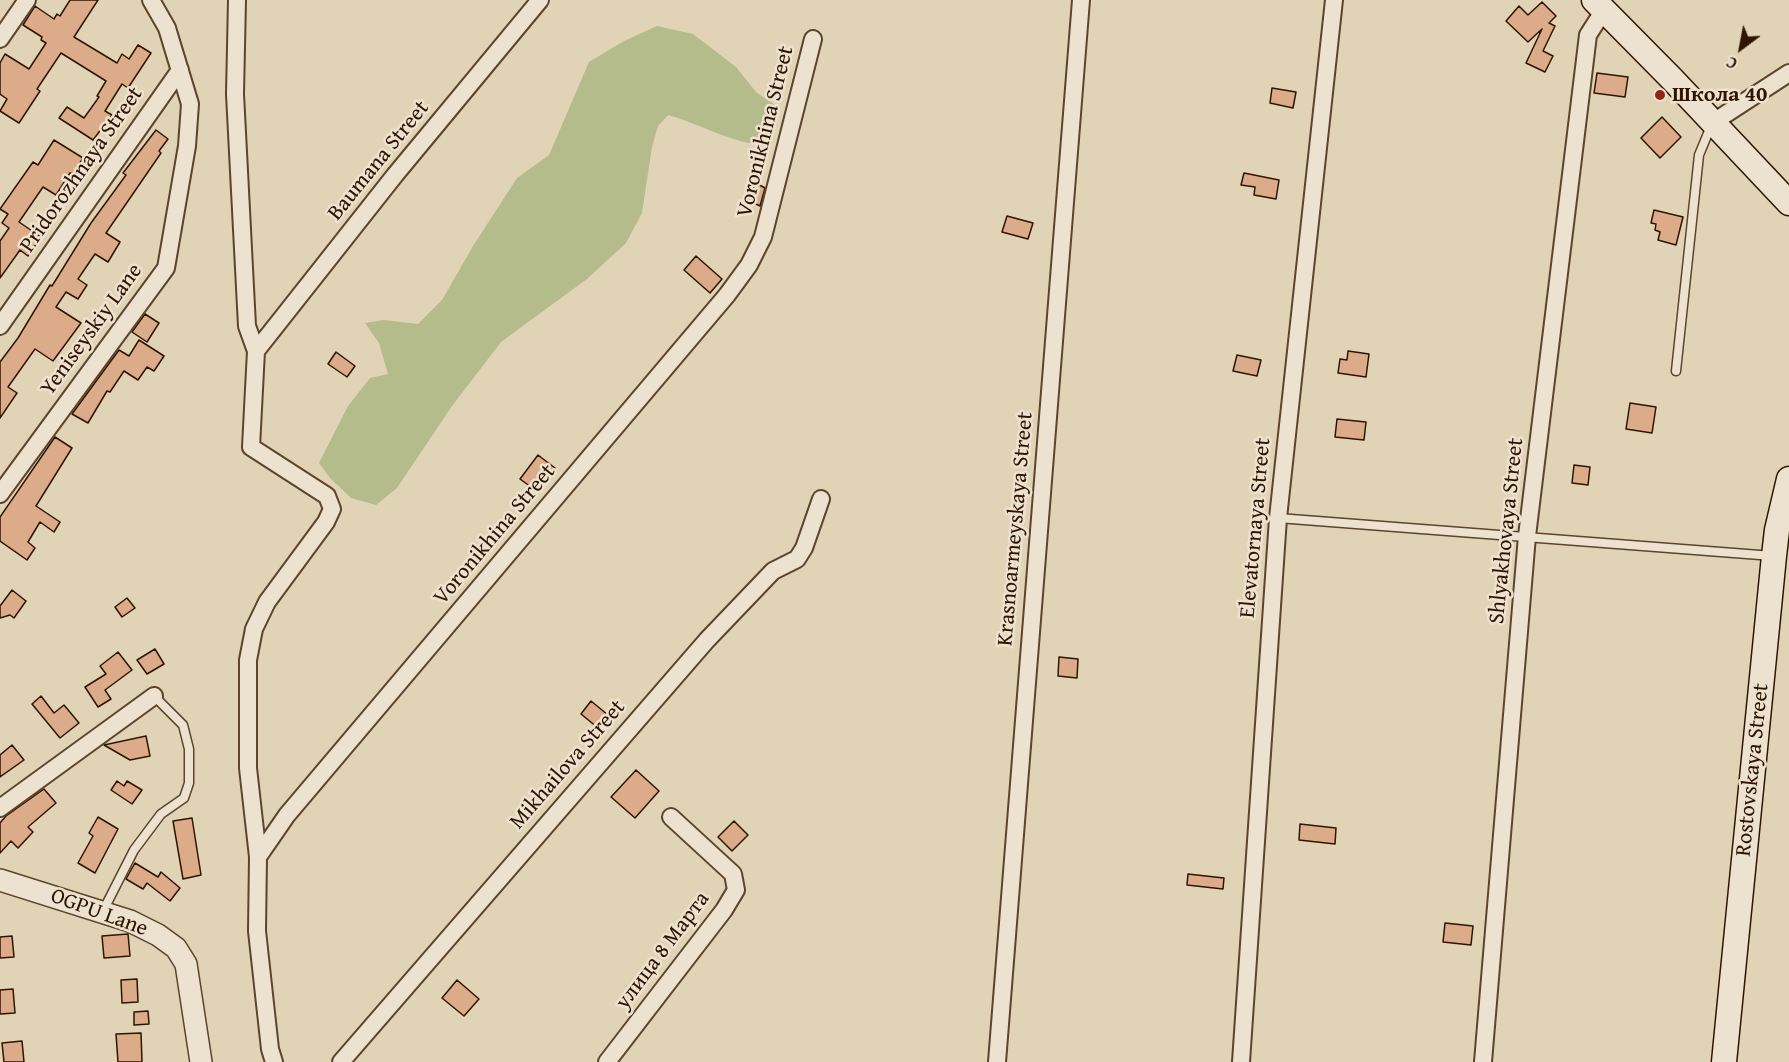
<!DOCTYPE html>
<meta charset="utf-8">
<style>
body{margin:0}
#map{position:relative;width:1789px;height:1062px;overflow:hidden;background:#e1d3b5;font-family:"Gentium Book Plus",serif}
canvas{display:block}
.north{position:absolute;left:1711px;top:18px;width:60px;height:60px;-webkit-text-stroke:4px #ece2cf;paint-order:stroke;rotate:212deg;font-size:16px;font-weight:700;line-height:24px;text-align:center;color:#2f1500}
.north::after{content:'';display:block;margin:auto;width:21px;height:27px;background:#2f1500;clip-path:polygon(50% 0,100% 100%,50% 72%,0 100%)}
</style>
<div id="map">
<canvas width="1789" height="1062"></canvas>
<div class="north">С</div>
</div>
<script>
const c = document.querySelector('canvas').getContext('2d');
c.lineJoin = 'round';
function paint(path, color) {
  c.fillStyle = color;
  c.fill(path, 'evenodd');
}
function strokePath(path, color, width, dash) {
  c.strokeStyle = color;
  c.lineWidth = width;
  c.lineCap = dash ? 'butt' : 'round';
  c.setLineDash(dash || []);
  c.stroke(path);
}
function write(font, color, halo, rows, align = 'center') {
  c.font = font + ' "Gentium Book Plus",serif';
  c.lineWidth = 5;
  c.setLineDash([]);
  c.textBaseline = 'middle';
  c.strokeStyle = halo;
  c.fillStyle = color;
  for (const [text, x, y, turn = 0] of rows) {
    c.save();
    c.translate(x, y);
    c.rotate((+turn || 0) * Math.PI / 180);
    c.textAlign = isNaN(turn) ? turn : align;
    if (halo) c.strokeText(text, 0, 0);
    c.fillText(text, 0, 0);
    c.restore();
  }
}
paint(new Path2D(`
 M657,26L693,34L736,67L756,92L778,107C779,127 770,133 754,144C724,139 697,123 668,115L658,126L652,147L642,213L626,243L587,279L501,342L452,406L397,488L376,505L351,498L330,478L319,463L348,406L370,378L388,374L379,343L365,323L384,320L418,324L442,300L473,246L517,178L549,155L589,62L624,41Z`), '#b5bc8c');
const building = new Path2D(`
 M70,0H98L74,37L117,63L122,54L129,59L138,45L151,53L128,88L122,84L105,111L112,115L93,140L59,118L67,107L84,118L99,97L97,96L106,81L61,53L37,89L40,91L19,123L0,111L7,99L0,94V63L5,54L29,69L46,43L41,40L42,37L23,25L35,6L54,19L57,14L60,16Z
 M1542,2L1556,16L1549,23L1555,26L1543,51L1553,56L1545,72L1526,63L1542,29L1528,42L1506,21L1519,6L1528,15Z
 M1597,73L1628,77L1625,97L1594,93Z
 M1272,88L1296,92L1293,108L1270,103Z
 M1662,117L1681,137L1660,158L1641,138Z
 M156,130L168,139L159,151L161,153L106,233L120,242L108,262L95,254L78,279L87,285L78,299L66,292L56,307L81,323L53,361L35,349L8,387L17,393L0,418V362L18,338L50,285L52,286L91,223L126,175L123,173Z
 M54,140L83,158L73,174L70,173L56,195L43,187L19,222L41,237L28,256L20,250L0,278V241L9,228L2,223L8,214L0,209L33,162L38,165Z
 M1244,173L1279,180L1276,199L1254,195L1255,187L1241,185Z
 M756,183L765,188L760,206L746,199Z
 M1654,210L1683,217L1676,245L1658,240L1660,232L1655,230L1656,224L1651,223Z
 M1007,216L1033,223L1028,239L1002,232Z
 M696,256L722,279L710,293L684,270Z
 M145,314L159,323L147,342L132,332Z
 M139,340L164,356L154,371L147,367L138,380L124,371L110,392L107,391L88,423L72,414L119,350L129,356Z
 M1348,351L1369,354L1366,377L1338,373L1340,359L1347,360Z
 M336,352L355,366L347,377L328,364Z
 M1237,355L1261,360L1257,376L1233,371Z
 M1630,403L1656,407L1652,433L1626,429Z
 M1337,419L1366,422L1364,440L1335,437Z
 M55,437L72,448L36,506L60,522L54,532L40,522L28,542L35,548L27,560L0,541V517Z
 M538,455L555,468L545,482L539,477L531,487L520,479Z
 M1574,465L1590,467L1588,485L1572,483Z
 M12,590L26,601L14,618L10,615L0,618V606Z
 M127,598L135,608L122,617L115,607Z
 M155,649L164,664L147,674L137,660Z
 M118,652L132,670L105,690L111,699L98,707L85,687L106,674L100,666Z
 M1059,657L1078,659L1077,678L1058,676Z
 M41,696L54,713L64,705L79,723L60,738L32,704Z
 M591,701L608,715L598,728L581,714Z
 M146,736L150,756L130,760L104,745Z
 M12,745L24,760L0,777V755Z
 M636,770L659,791L635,818L611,797Z
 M117,781L124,786L127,781L142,790L132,804L111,790Z
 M44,789L56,803L28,827L33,832L18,848L11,841L0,853V823L6,816Z
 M98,817L118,829L95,873L78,863L93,836L89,833Z
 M192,818L201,875L183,879L173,821Z
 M734,821L748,835L732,851L718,837Z
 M1300,824L1336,828L1335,844L1299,840Z
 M135,863L158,877L161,872L180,888L170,901L147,883L143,889L126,879Z
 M1188,874L1224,878L1223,889L1187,885Z
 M1445,923L1473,926L1471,945L1443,942Z
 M128,934L130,956L104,958L102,936Z
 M12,936L14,957L0,958V937Z
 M137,979L138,1002L122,1003L121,980Z
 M457,980L479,999L464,1016L442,998Z
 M13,989L15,1013L0,1014V990Z
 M148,1011L149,1024L134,1025V1012Z
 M141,1033L142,1062H118L116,1034Z
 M22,1041L24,1062H4L2,1043Z`);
paint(building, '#dcab89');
strokePath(building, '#2f1500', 1.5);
const service = new Path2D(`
 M1676,371L1699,155L1711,126
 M1278,518L1773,556
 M103,911L134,850L161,814L184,798L189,783V749L183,725L154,696`);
const minor = new Path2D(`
 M237,0L235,94L247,326L256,351L251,447L327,496L332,509L326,522L267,602L254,629L248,660V768L258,857
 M0,39L27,0
 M1712,123L1789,73
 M0,326L180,70
 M256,351L395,175L540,0
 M0,494L166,268L187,146L190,104L167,28L151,0
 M0,808L154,696
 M274,1062L270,1049L257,931L258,857L287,815L727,295L749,265L763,237L813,39
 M341,1062L707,640L773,571L797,559L804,548L821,499
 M607,1062L724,910L736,890L733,874L671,817
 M997,1062L1081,0
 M1241,1062L1278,518L1334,0
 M1483,1062L1527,536L1588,35L1604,10`);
const tertiary = new Path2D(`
 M0,880L130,921L158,935L176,948L186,964L201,1062`);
const secondary = new Path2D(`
 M1594,0L1673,80L1789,203
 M1724,1062L1774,556L1777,530L1789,479`);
strokePath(service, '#5c442d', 11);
strokePath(minor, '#5c442d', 20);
strokePath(tertiary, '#5c442d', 24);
strokePath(secondary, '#2f1500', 27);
strokePath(service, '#ece2cf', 8);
strokePath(minor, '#ece2cf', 16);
strokePath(tertiary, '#ece2cf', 21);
strokePath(secondary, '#ece2cf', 24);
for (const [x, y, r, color] of [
 [1660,95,6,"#8f2418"]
]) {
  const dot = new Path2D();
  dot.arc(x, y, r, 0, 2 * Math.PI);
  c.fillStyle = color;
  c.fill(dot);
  strokePath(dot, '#ece2cf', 2);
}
write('bold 22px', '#2f1500', '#ece2cf', [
 ["Школа 40",1672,95]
], 'left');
write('22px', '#2f1500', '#ece2cf', [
 ["Voronikhina Street",766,132,-76],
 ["Baumana Street",379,161,-51],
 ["Pridorozhnaya Street",82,170,-55],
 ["Yeniseyskiy Lane",92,330,-54],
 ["Elevatornaya Street",1256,528,-85],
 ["Krasnoarmeyskaya Street",1016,529,-85],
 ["Shlyakhovaya Street",1507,531,-84],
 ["Voronikhina Street",495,535,-50],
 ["Mikhailova Street",568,765,-49],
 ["Rostovskaya Street",1753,770,-84],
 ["OGPU Lane",99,913,20],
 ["улица 8 Марта",663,951,-53]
]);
</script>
